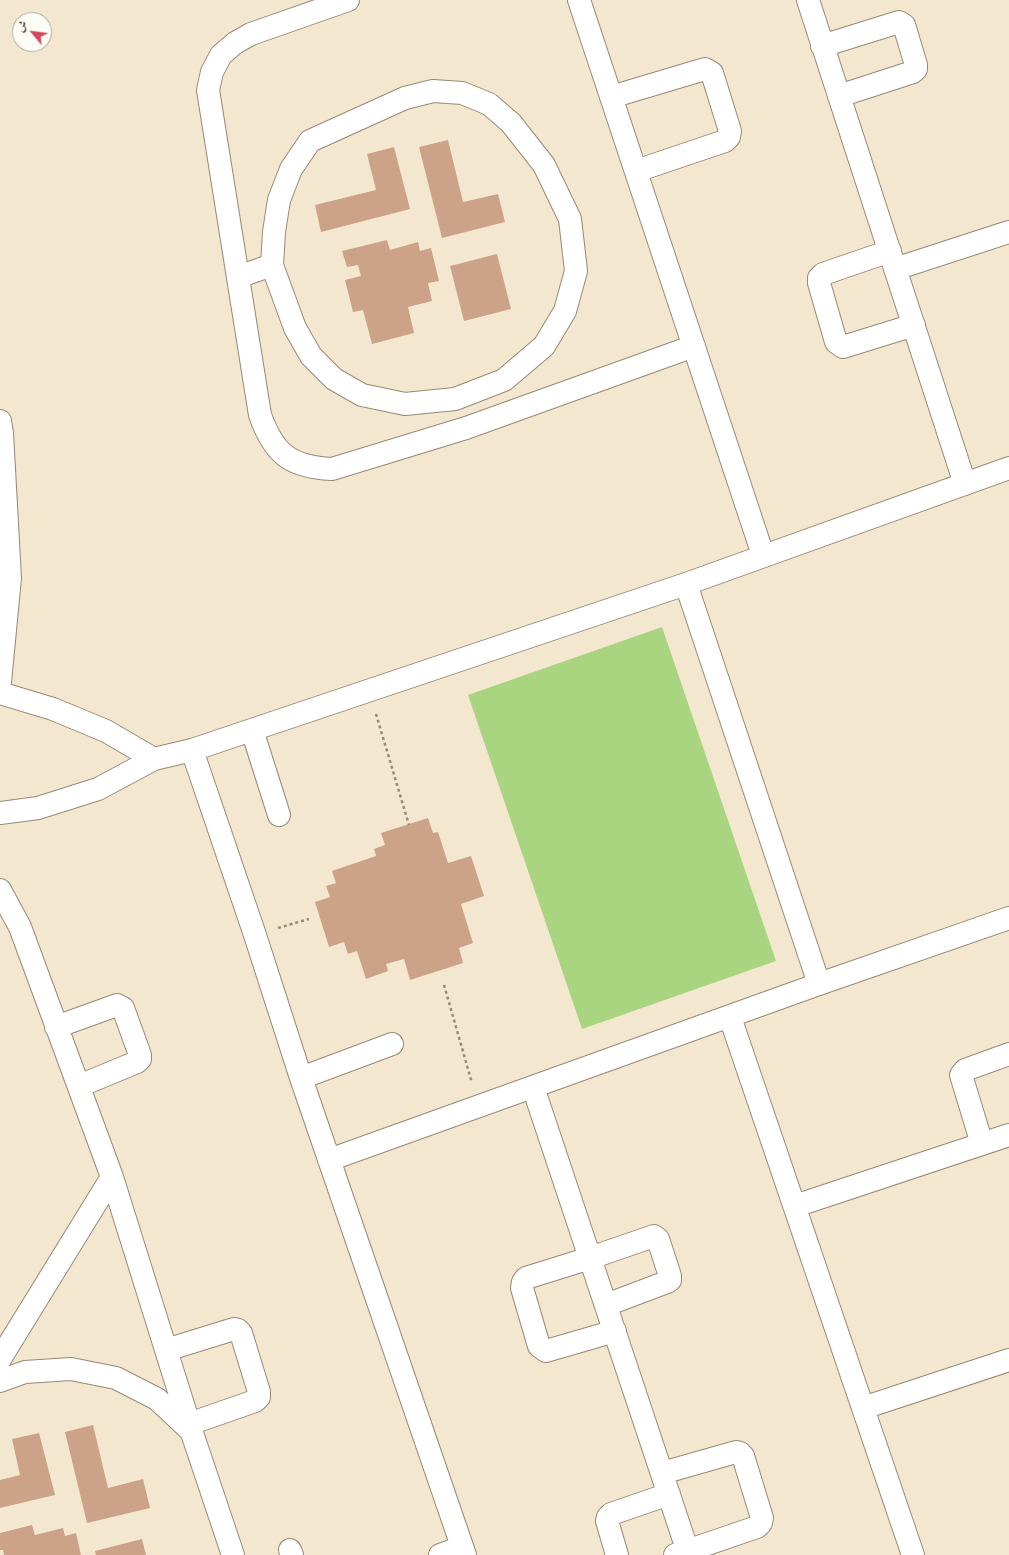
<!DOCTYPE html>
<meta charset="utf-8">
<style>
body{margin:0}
#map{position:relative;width:1009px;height:1555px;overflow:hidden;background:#f4e7cf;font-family:"IM FELL DW Pica",Amiri,serif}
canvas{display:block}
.north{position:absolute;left:12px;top:12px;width:40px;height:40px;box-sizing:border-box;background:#fdfcf7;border:1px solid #afa8a0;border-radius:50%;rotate:299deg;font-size:11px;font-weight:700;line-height:16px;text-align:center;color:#3b2a1e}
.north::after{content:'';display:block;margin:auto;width:14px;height:18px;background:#d1495b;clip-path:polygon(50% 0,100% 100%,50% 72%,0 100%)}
</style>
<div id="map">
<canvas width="1009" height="1555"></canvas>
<div class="north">ش</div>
</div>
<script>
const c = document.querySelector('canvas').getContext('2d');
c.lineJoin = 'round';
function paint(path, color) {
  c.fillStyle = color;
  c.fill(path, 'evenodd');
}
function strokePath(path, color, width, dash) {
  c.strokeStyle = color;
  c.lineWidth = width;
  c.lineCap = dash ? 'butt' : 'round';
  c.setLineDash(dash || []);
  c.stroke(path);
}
paint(new Path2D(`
 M662,627L776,961L582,1029L468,695Z`), '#a9d480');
paint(new Path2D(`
 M448,140L463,202L498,194L505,222L442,238L419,147Z
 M394,147L410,209L321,232L315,205L376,190L367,154Z
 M387,240L390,250L418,242L420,251L431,248L439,281L428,283L432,301L408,307L414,333L372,344L363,310L353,312L345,280L361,276L358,265L347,267L342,251Z
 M497,254L511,309L464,321L450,266Z
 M428,818L433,833L438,832L448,863L471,856L484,896L461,904L473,943L459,948L463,963L410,980L404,959L386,964L388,971L366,979L357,951L348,954L344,942L329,947L315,902L330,897L326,886L336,883L332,871L376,856L374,849L385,845L381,833Z
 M93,1425L108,1488L143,1479L150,1508L87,1523L65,1432Z
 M39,1433L55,1495L0,1508V1480L20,1475L12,1439Z
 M32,1525L35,1535L63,1528L65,1536L76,1533L81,1555H4L3,1550H0V1533Z
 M142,1539L146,1555H96L95,1551Z`), '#cca388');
const minor = new Path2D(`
 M348,0L251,34L235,43L221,55L212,72L208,90L260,415C274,454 290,467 332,469L466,428L694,346
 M579,0L763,555
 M808,0L965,484
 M822,46L899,22L904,25L916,65V69L913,72L839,96
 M433,91L462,93L489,104L511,123L544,165L570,219L576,271L565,311L544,346L504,380L455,399L405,404L362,395L334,379L311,356L295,328L272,265L274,232L279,200L291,169L310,141L405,98Z
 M611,97L705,69L712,73L730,131L729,137L725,141L636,171
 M890,251L823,274L819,278V283L836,342L843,347L914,325
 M895,269L1009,232
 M238,277L272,265
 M0,421L2,433L10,578L0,682
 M686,584L819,984
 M0,693L53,709L106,731L154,759
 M252,730L279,815
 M192,750L255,935L301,1078L465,1555
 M0,813L38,808L98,789L154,759L192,750L686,584L1009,468
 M0,890L20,927L112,1177L191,1430L233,1555
 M730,1017L913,1555
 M56,1027L117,1005L123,1008L140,1055V1059L137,1062L79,1086
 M301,1078L392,1044
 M533,1087L689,1555
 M982,1144L961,1075L965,1070L1009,1054
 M329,1160L819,984L1009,918
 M795,1206L1009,1135
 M606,1305L667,1282L670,1280V1276L658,1239L654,1236L590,1258L526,1278L523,1282L522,1288L539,1346L546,1351L615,1331
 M166,1350L234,1329L238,1330L241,1333L259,1392V1397L255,1401L189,1424
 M0,1359L112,1177
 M0,1381L25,1372L71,1369L116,1378L157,1399L190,1430
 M863,1408L1009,1360
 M662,1473L736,1452L740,1453L743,1456L762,1518L761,1523L757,1527L675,1555
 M290,1550L292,1555
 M440,1555L462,1547
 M617,1555L607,1521L608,1517L611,1514L669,1494`);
strokePath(minor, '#988876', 24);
strokePath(new Path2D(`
 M376,714L409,825
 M278,928L309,919
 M444,985L472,1083`), '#988876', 2.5, [3, 3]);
strokePath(minor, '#fff', 22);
</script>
